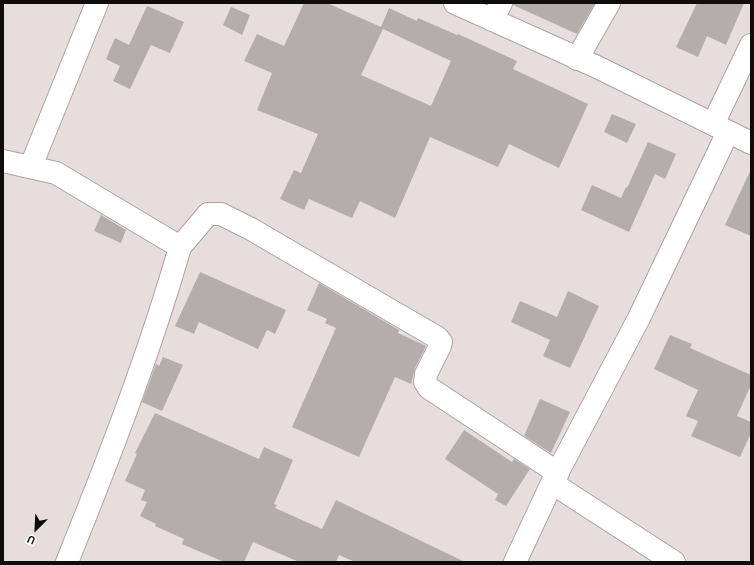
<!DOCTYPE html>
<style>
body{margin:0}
#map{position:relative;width:754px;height:565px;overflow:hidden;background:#e7dddd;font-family:Ubuntu,sans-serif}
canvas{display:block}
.frame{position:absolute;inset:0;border:4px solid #100c0c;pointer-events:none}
.north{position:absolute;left:16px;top:509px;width:40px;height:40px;-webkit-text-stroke:3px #fff;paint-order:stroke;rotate:204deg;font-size:11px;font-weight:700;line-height:16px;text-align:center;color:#100c0c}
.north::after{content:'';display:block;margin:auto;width:14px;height:18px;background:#100c0c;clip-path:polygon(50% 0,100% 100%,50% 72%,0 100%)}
</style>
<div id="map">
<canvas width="754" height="565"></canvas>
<div class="frame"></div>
<div class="north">U</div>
</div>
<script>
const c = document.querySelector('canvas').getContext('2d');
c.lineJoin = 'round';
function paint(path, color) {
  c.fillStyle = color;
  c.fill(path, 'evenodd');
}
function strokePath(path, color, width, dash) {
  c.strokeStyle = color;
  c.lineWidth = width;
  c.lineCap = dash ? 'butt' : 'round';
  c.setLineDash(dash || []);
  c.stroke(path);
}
paint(new Path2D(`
 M304,3H327L381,27L389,8L417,21L418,18L457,35L458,34L517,61L513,69L588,104L559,168L509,144L498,167L430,137L395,218L360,201L352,218L309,199L304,210L280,199L294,170L301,173L318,134L257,110L272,73L244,61L257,34L284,46ZM383,29L451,61L431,106L361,75Z
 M513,3H595L577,34L513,5Z
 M697,3H744L726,45L707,36L698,57L676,47Z
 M147,6L184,22L170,53L151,45L130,89L113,81L120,66L106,59L115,38L129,45Z
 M231,7L250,15L242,35L223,25Z
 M612,114L636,124L627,143L604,132Z
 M648,142L676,154L665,179L655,174L629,232L581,210L592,185L621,198L626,187L627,188Z
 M751,169V236L725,225Z
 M101,215L126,230L121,243L94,231Z
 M200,272L286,310L275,334L267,330L258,349L199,322L194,334L175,326Z
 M319,283L399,330L398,333L426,346L415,368L411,384L395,377L359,457L292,427L336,328L325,323L327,319L307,310Z
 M568,291L599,306L570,368L543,356L550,340L511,322L520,301L557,317Z
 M670,335L692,344L690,348L751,375V385L737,416L751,422V433L740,457L691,436L698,421L686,416L698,390L654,369Z
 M163,357L183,365L162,411L142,402L156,364L159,366Z
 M540,399L570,412L551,453L524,436Z
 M155,413L259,459L264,447L293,460L274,504L277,505L275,508L322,529L336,500L465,562H355L339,555L336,562H299L253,542L244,562H224L182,544L184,539L155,526L156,524L140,516L147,502L141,500L145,490L125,481L137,454L135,453Z
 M464,430L512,462L514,459L530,469L506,506L495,500L498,494L445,459Z`), '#b5acac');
const minor = new Path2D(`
 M455,3L595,66L751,143
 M492,20L501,3
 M577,59L609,3
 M713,124L751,45
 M3,161L56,173L180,247C149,355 109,458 67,562
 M31,166L97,3
 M180,247L208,214H221L251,229L438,338L441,342L440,346L426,374L425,382L429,388L558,473
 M552,483L674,562
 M515,562L552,483L639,318L728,132`);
strokePath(minor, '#aca2a2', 24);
strokePath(minor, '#fff', 22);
</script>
